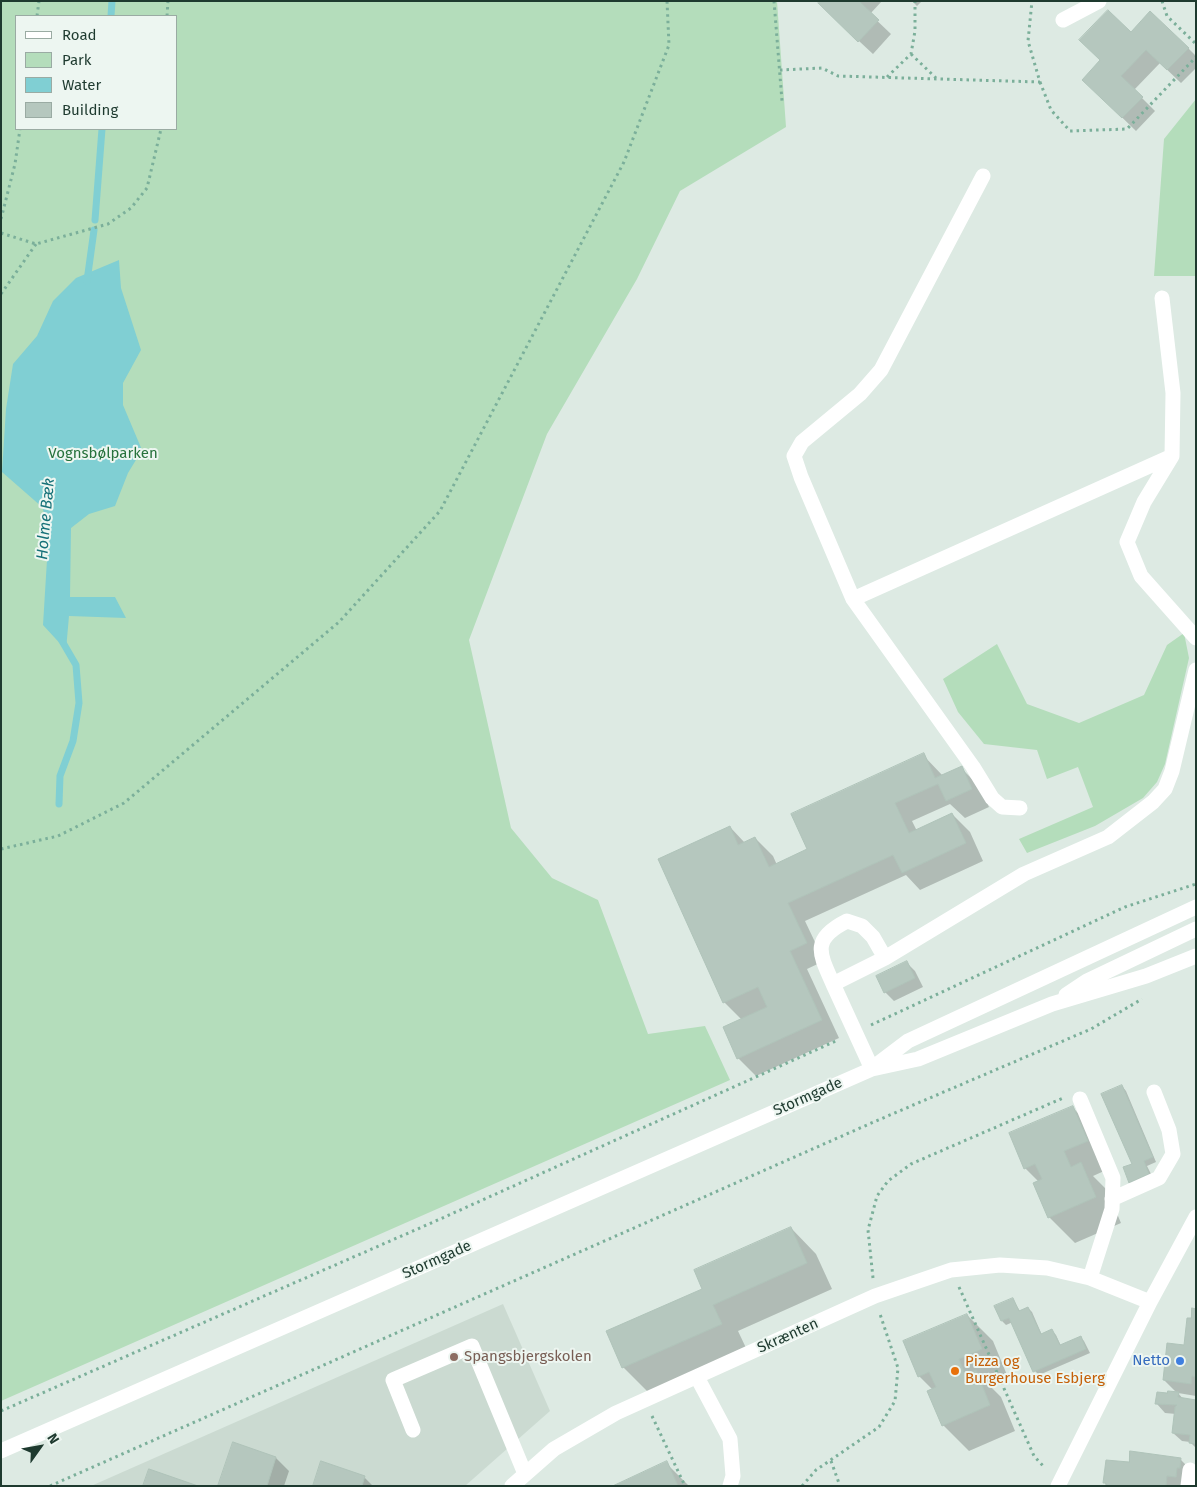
<!DOCTYPE html>
<meta charset="utf-8">
<style>
body{margin:0}
#map{position:relative;width:1197px;height:1487px;overflow:hidden;background:#ddeae3;font-family:"Fira Sans",sans-serif}
canvas{display:block}
.frame{position:absolute;inset:0;border:2px solid #1e3a2f;pointer-events:none}
.legend{position:absolute;left:15px;top:15px;width:162px;height:115px;box-sizing:border-box;background:#edf6f1;border:1px solid #9aaba3;margin:0;padding:6px 9px;list-style:none;font-size:15px;color:#1e3a2f}
.legend li{display:flex;align-items:center;gap:10px;height:25px}
.legend b{width:25px;border:1px solid #9aaba3}
.north{position:absolute;left:15px;top:1422px;width:50px;height:50px;-webkit-text-stroke:4px #edf6f1;paint-order:stroke;rotate:58deg;font-size:14px;font-weight:700;line-height:20px;text-align:center;color:#1e3a2f}
.north::after{content:'';display:block;margin:auto;width:18px;height:22px;background:#1e3a2f;clip-path:polygon(50% 0,100% 100%,50% 72%,0 100%)}
</style>
<div id="map">
<canvas width="1197" height="1487"></canvas>
<div class="frame"></div>
<ul class="legend">
<li><b style="height:6px;background:#fff"></b>Road</li>
<li><b style="height:14px;background:#b4ddbb"></b>Park</li>
<li><b style="height:14px;background:#80cfd3"></b>Water</li>
<li><b style="height:14px;background:#b5c7be"></b>Building</li>
</ul>
<div class="north">N</div>
</div>
<script>
const c = document.querySelector('canvas').getContext('2d');
c.lineJoin = 'round';
function paint(path, color) {
  c.fillStyle = color;
  c.fill(path, 'evenodd');
}
function strokePath(path, color, width, dash) {
  c.strokeStyle = color;
  c.lineWidth = width;
  c.lineCap = dash ? 'butt' : 'round';
  c.setLineDash(dash || []);
  c.stroke(path);
}
function write(font, color, halo, rows, align = 'center') {
  c.font = font + ' "Fira Sans",sans-serif';
  c.lineWidth = 4;
  c.setLineDash([]);
  c.textBaseline = 'middle';
  c.strokeStyle = halo;
  c.fillStyle = color;
  for (const [text, x, y, turn = 0] of rows) {
    c.save();
    c.translate(x, y);
    c.rotate((+turn || 0) * Math.PI / 180);
    c.textAlign = isNaN(turn) ? turn : align;
    if (halo) c.strokeText(text, 0, 0);
    c.fillText(text, 0, 0);
    c.restore();
  }
}
paint(new Path2D(`
 M503,1304L550,1411L465,1486H91Z`), '#cbdad1');
paint(new Path2D(`
 M1,1H777L786,127L680,191L637,279L547,434L469,640L511,828L552,878L598,900L648,1034L705,1026L730,1080L1,1401ZM16,16H176V129H16Z
 M1196,99V276H1154L1164,139Z
 M1184,633L1189,658L1165,764L1157,782L1143,798L1095,826L1027,853L1019,839L1093,807L1078,767L1047,779L1037,750L984,744L958,712L943,679L997,644L1027,704L1079,723L1144,695L1167,645Z`), '#b4ddbb');
paint(new Path2D(`
 M119,260L121,288L141,350L123,383V405L142,450L128,473L115,506L89,514L71,528L70,597H115L126,618L69,616L66,650L43,625L49,527L42,507L2,472L6,409L13,364L37,336L53,301L76,278Z`), '#80cfd3');
paint(new Path2D(`
 M822,1H882L870,14L891,34L873,54L833,17Z
 M912,1H922L917,6Z
 M1131,34L1188,48L1196,56V68L1181,83L1160,63L1134,90L1155,111L1136,131L1097,93Z
 M923,755L943,776L961,768L979,786L989,807L965,818L950,804L912,821L917,831L952,814L970,832L983,861L920,890L906,875L805,921L824,961L807,969L839,1038L756,1076L738,1058L724,1028L742,1020L724,1002L730,827L745,843L755,838L773,856L777,865L809,850Z
 M906,962L915,971L923,987L894,1001L885,992L877,976Z
 M1122,1086L1126,1091L1156,1162L1147,1166L1153,1178L1135,1186L1130,1182L1133,1165Z
 M1072,1107L1098,1133L1113,1167L1093,1176L1107,1190L1121,1223L1075,1243L1049,1217L1039,1182L1025,1168Z
 M791,1228L816,1254L832,1289L738,1331L747,1350L649,1393L623,1367Z
 M1013,1300L1020,1311L1028,1308L1032,1312L1042,1335L1052,1331L1056,1335L1061,1346L1080,1337L1084,1341L1090,1353L1039,1375L1035,1371L1013,1322L1006,1325L1002,1321Z
 M1196,1310V1396L1178,1393L1184,1400L1196,1401V1448L1190,1442L1182,1441L1173,1433L1176,1414L1165,1413L1157,1404L1178,1394L1164,1380L1185,1346Z
 M967,1315L993,1341L1007,1375L987,1383L1001,1397L1015,1431L969,1451L943,1425L933,1390L919,1376Z
 M276,1458L289,1471L284,1486H220Z
 M1180,1459L1194,1473L1190,1486H1107L1104,1482Z
 M666,1463L689,1486H616Z
 M364,1477L373,1486H314Z`), '#0003');
strokePath(new Path2D(`
 M111,16L112,1
 M95,220L102,129
 M87,281L94,230
 M59,804L60,776L73,741L79,703L76,665L62,641`), '#80cfd3', 7);
const building = new Path2D(`
 M820,1H859L879,20L858,42L818,3Z
 M1108,10L1131,32L1150,11L1189,48L1167,70L1146,50L1121,76L1143,97L1122,118L1082,80L1100,60L1079,40Z
 M924,753L935,778L962,766L972,789L946,801L938,784L895,803L909,833L952,813L966,843L902,873L893,855L788,903L807,943L790,951L822,1020L737,1059L723,1027L767,1007L758,987L723,1003L658,859L730,826L738,845L755,837L769,867L807,849L791,814Z
 M907,961L915,978L884,993L876,976Z
 M1122,1085L1153,1157L1144,1161L1149,1174L1129,1183L1123,1167L1132,1164L1101,1094Z
 M1073,1106L1088,1141L1064,1151L1071,1167L1081,1162L1096,1197L1048,1218L1033,1183L1042,1179L1035,1164L1024,1169L1009,1133Z
 M791,1227L807,1263L713,1305L722,1324L622,1368L606,1331L702,1289L694,1270Z
 M1013,1298L1019,1311L1028,1307L1041,1334L1052,1329L1060,1345L1081,1336L1086,1349L1033,1372L1009,1318L1001,1321L994,1306Z
 M1192,1308L1196,1309V1377L1192,1376L1191,1384L1163,1380L1167,1343L1184,1345L1187,1318H1191Z
 M967,1314L982,1349L959,1359L965,1375L976,1370L990,1405L942,1426L927,1391L936,1387L929,1372L918,1377L903,1341Z
 M1168,1391L1179,1392L1178,1397L1196,1400V1444L1189,1443L1190,1435L1172,1433L1175,1407L1177,1405L1155,1404L1157,1392L1167,1393Z
 M233,1442L276,1457L267,1486H218Z
 M1130,1451L1181,1458L1180,1468H1177L1176,1477L1167,1476L1166,1486H1106V1483H1103L1106,1460L1129,1462Z
 M321,1461L365,1476L362,1486H313Z
 M667,1461L678,1486H613Z
 M149,1469L198,1486H143Z`);
paint(building, '#b5c7be');
strokePath(building, '#afc3b9', 1);
strokePath(new Path2D(`
 M774,1L782,101
 M1162,1L1167,16L1196,44
 M37,16L39,1
 M167,16L168,1
 M911,54L936,78
 M780,70L822,68L838,76L1040,82L1028,41L1032,1
 M887,77L911,54L915,31V1
 M1040,82L1051,110L1070,131L1127,129L1196,57
 M1,219L15,164L20,129
 M1,233L36,244L108,224L131,208L147,188L161,129
 M1,294L36,244
 M1,849L58,836L124,803L339,622L440,511L624,162L669,45L667,1
 M871,1025L1125,907L1196,884
 M873,1278L868,1230L877,1196L888,1181L911,1164L1063,1098
 M959,1287L1034,1456L1045,1468
 M1,1411L429,1224L838,1040
 M652,1416L685,1486
 M831,1461L840,1486
 M50,1486L876,1121L1091,1029L1142,999
 M802,1486L816,1470L879,1427L895,1401L898,1368L880,1314`), '#7baf9a', 3, [2.5, 4]);
strokePath(new Path2D(`
 M1063,20L1099,1
 M983,176L881,370L860,394L802,442L794,456L801,477L853,599L973,767L992,798L1002,807L1020,808
 M1162,298L1173,393L1172,456L1144,502L1127,542L1141,576L1196,638
 M853,599L1172,456
 M833,984C819,953 811,939 847,921L862,926L873,937L885,958
 M1066,995L1087,981L1196,929
 M875,1066L908,1041L1196,907
 M872,1069L833,984L885,958L1024,874L1108,837L1153,802L1165,789L1172,771L1196,670
 M1080,1099L1113,1178L1112,1209L1090,1278
 M1112,1199L1159,1178L1173,1154L1169,1130L1154,1092
 M697,1377L730,1439L733,1476L730,1486
 M413,1430L393,1380L472,1346L525,1474
 M1,1451L872,1069L918,1059L1052,1004L1146,976L1196,956
 M512,1486L554,1449L616,1413L875,1296L951,1270L1000,1265L1047,1268L1090,1278L1150,1302
 M1058,1486L1150,1302L1196,1217
 M1188,1486L1190,1470`), '#fff', 15);
for (const [x, y, r, color] of [
 [454,1357,5,"#8d6e63"],
 [1180,1361,5,"#3f7fe0"],
 [955,1371,5,"#e8710a"]
]) {
  const dot = new Path2D();
  dot.arc(x, y, r, 0, 2 * Math.PI);
  c.fillStyle = color;
  c.fill(dot);
  strokePath(dot, '#edf6f1', 2);
}
write('15px', '#26723c', '#edf6f1', [
 ["Vognsbølparken",103,454]
]);
write('15px', '#1e3a2f', '#edf6f1', [
 ["Stormgade",808,1097,-24],
 ["Stormgade",437,1260,-24],
 ["Skrænten",788,1336,-24]
]);
write('15px', '#785e54', '#edf6f1', [
 ["Spangsbjergskolen",464,1357]
], 'left');
write('15px', '#366cbe', '#edf6f1', [
 ["Netto",1170,1361]
], 'right');
write('15px', '#c56008', '#edf6f1', [
 ["Pizza og",965,1362],
 ["Burgerhouse Esbjerg",965,1379]
], 'left');
write('italic 16px', '#167178', '#edf6f1', [
 ["Holme Bæk",46,519,-85]
]);
</script>
